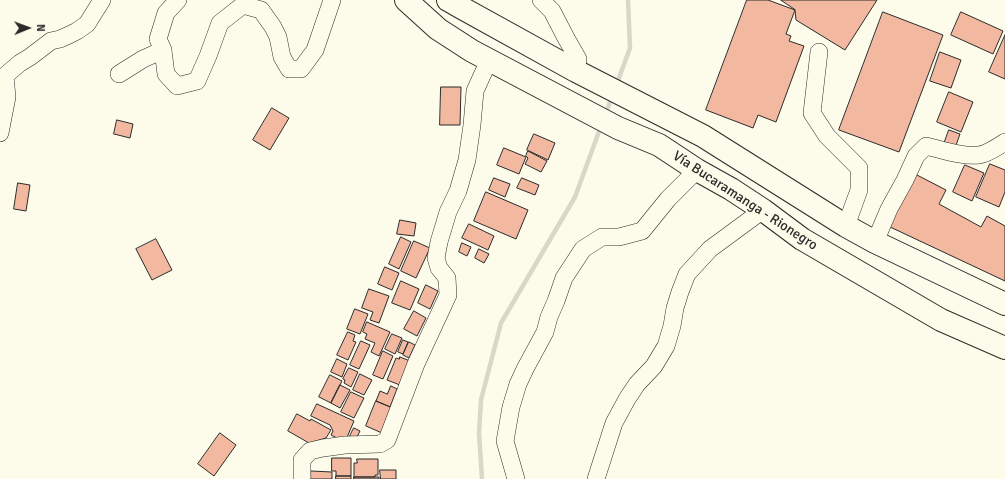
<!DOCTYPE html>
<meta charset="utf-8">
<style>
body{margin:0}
#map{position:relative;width:1005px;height:479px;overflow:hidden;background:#fdfbea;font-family:Signika,sans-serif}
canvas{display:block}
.north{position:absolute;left:8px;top:8px;width:40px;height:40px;-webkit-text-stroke:3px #fdfbea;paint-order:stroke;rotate:89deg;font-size:11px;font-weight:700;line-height:16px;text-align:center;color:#2b2b2b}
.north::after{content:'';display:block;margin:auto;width:14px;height:18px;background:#2b2b2b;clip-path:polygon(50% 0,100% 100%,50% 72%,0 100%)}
</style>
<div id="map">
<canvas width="1005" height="479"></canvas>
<div class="north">N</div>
</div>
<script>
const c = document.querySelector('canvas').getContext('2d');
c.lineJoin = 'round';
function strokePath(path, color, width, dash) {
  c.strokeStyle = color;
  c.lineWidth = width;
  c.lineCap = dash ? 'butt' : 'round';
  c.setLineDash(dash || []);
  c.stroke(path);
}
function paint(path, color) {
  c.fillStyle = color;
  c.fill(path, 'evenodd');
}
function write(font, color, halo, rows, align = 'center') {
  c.font = font + ' Signika,sans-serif';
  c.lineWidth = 3;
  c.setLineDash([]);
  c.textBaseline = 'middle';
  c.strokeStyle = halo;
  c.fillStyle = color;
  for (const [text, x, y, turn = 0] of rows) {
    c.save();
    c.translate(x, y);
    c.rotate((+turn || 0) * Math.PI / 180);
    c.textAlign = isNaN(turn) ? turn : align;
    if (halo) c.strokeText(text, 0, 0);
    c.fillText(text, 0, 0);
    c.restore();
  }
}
strokePath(new Path2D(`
 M616,86L630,48L628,0
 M605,116L612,96
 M482,479L479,433L481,400L501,323L575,197L601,126`), '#d8d7c9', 4.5);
const building = new Path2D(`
 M747,0H768L795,10L786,34L791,36L789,41L804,46L776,122L758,115L753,128L706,110Z
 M781,0H877L845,50L796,20L795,10Z
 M883,12L943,35L899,152L839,130Z
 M961,12L1003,31L993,54L951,35Z
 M1005,35V79L989,72Z
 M940,52L961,60L951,88L930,81Z
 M441,87H461L460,125H440Z
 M949,92L973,102L961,132L937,122Z
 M272,108L289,118L270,150L253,140Z
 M117,120L133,124L130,138L114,134Z
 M949,130L960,134L955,148L944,144Z
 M534,134L555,143L548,160L527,150Z
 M504,148L526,157L519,174L497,165Z
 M528,151L547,161L541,172L525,164L528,158L526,156Z
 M990,164L1005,170V192L999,207L976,197Z
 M965,165L984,173L972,201L953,192Z
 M915,174L946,190L939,204L981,227L987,216L1005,226V281L888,226Z
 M494,178L510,184L505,197L489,190Z
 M522,178L539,185L535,195L517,188Z
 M18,183L30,185L26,211L14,209Z
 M486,192L528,210L516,239L474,221Z
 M400,220L416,223L414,236L397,234Z
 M469,224L494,236L488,250L462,238Z
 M401,237L411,242L399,269L389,264Z
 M156,239L172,270L152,280L136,249Z
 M414,241L430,248L416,278L401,271Z
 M462,243L471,247L467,256L459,252Z
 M479,249L489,254L484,263L475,258Z
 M385,267L399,273L392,290L378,284Z
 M401,281L419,289L410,310L392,303Z
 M426,285L438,291L430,309L418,303Z
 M369,289L389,296L379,323L370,320L373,312L362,308Z
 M355,309L368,314L360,334L347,329Z
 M414,311L426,318L417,336L404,329Z
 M367,322L390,332L379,356L371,352L375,343L365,339L367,334L363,332Z
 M348,332L355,335L353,341L356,342L348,360L337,355Z
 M392,334L402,338L395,354L385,349Z
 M403,340L408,342L403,354L398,352Z
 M361,341L370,345L359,369L350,365Z
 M409,342L415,345L409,358L403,355Z
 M383,351L393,356L383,379L373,375Z
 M400,357L410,361L400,385L387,380L396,358L399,359Z
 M337,359L347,364L342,377L331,372Z
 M349,368L358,372L351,387L344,383L345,380L343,379Z
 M360,374L372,380L364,395L353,390Z
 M330,375L342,381L331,403L319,397Z
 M340,385L350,390L340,408L331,403Z
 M391,386L397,389L390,407L376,401L380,391L387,394Z
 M351,392L364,398L354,418L341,412Z
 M376,401L393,408L382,433L366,426Z
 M317,404L354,421L345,442L331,435L333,431L330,425L311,416Z
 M297,414L310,421L311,419L331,430L326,438L309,443L288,431Z
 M354,428L360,431L356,439L350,436Z
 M220,433L236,445L214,476L198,464Z
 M332,458H351V476H336V471H332Z
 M357,459H378V475H375V477H354V463H357Z
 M380,470H396V479H381Z
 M311,471L332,472V479H311Z
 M336,476H351V479H336Z
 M354,477H379V479H354Z`);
paint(building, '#f2b8a0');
strokePath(building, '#2b2b2b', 1);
const minor = new Path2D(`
 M541,0L552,11L566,38L578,59L576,71
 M163,50L166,74L177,86L197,81L208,56L220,23L243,5L261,10L273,27L278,37L282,57L289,69H301L315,50L332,0
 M819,52L812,113L827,136L859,168V190L846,226
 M119,74L143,59L163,50L158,39L166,13L178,0
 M0,80L20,63L30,57L51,41L60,39L69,35L77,31L87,24L102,0
 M0,133L7,97L5,76
 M875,242L889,209L905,180L916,156L926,146C943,150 962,157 979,155C987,154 999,146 1005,142
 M302,479V460L310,451L323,448L345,445L380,444L387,440L416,364L448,295L447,278L439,268L436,258L439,242L448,212L458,191L467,160L472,125L475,91L489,60
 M516,479L505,441L511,407L518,384L525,369L545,332L549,317L556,301L564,278L583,249L602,237H619L642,231L668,199L697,170
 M596,479L614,423L627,399L637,384L654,366L666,346L672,326L675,308L680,292L687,274L710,249L763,210`);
const highway = new Path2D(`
 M406,0L438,29L472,51L618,128L659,145L697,170L731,189L763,210L802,239L941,320L1005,348
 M448,0L462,8L576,71L703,136L846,226L875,242L1005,304`);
strokePath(minor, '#2b2b2b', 18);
strokePath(highway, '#2b2b2b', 24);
strokePath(minor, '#fdfbea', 17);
strokePath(highway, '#fdfbea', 22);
write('14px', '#2b2b2b', '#fdfbea', [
 ["Vía Bucaramanga - Rionegro",745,201,33]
]);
</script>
